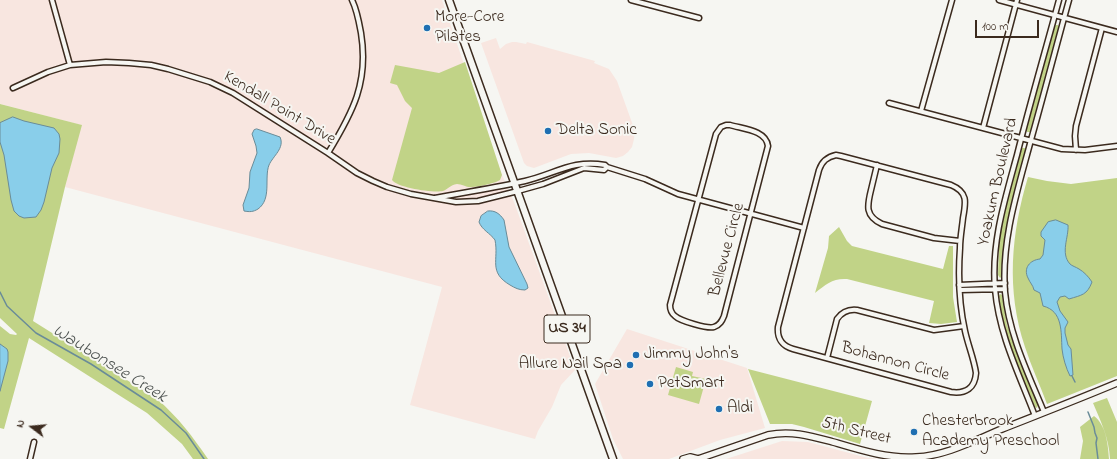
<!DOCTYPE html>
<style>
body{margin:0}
#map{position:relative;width:1117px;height:459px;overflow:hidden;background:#f6f6f2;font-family:"Indie Flower",sans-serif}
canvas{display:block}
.north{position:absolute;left:12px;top:407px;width:40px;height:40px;-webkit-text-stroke:3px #f6f6f2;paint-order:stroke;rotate:286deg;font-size:11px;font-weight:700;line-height:16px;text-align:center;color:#3b2a1e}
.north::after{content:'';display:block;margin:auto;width:14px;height:18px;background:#3b2a1e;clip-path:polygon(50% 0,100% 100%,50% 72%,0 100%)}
.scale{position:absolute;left:975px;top:20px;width:64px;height:18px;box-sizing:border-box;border:2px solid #3b2a1e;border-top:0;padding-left:5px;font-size:12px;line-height:14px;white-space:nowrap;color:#3b2a1e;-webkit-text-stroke:3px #f6f6f2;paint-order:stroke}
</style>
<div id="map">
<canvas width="1117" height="459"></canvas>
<div class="north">N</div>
<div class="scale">100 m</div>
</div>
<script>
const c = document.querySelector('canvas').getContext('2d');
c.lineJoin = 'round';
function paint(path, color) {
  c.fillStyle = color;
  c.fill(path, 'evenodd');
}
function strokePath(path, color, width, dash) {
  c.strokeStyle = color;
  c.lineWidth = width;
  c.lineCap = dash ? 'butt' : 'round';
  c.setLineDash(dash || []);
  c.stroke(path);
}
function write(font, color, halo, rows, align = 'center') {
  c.font = font + ' "Indie Flower",sans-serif';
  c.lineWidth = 4;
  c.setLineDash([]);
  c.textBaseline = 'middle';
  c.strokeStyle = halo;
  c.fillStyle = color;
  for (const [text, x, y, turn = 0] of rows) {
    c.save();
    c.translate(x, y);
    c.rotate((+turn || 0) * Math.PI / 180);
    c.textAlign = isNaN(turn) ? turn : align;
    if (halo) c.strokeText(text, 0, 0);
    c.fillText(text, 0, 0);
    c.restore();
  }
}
paint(new Path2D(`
 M0,0H442L502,175L514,202L575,370L561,385L552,407L538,431L535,439L410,405L442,287L65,187L81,125L0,104Z
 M496,38L500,49L506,44L512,42H516L526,44L527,42L595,61L594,63L609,69L617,81L635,131L634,139L632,147L628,152L623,156L616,158L589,153L571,154L534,168L527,166L524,163L481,43Z
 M627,329L747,368L765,428L720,440L669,459H623L613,439L595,384Z
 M782,441L808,442L868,458L880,459H726Z`), '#f8e6e0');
paint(new Path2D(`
 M1056,25H1058L1059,28L1032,130L1030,132H1027L1026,128L1054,27Z
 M465,62L502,175L500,180L496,182C488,184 480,187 472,187C467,188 462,184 457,184C450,185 448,189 443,191C433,193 398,188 392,180L412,108L405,101L397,85L390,83L395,65L439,73Z
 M0,104L82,125L65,187L33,321L157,399C178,417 193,437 208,459H193L182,444L147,413L29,338L4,429L0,428V326L10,334L16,335L17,334L0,318Z
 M1022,148H1025L1026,150C1015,194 1004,230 1003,275L1000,278L998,275L999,246L1002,218Z
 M1028,177L1047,181L1071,184L1117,178V376L1047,404C1040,385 1031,366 1025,347C1006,290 1011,234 1028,177Z
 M839,227L847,241L852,246L943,269L949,246H953V297L957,322L941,324L929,323L934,301L847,279C833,278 826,284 815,293L828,248L829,236Z
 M1000,294L1002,295L1007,325L1038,405L1037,408L1035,407C1030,393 1023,381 1017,368C1007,345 1002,320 999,296Z
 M676,367L693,372L692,376L706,379L699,404L668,395Z
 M748,369L872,401L860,444L804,427L792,424H770Z
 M1107,398L1117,422V459H1110C1109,438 1101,422 1093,403Z
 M1094,416C1106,425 1108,444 1109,459H1080L1083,441L1080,427Z`), '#c1d387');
const water = new Path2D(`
 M13,117L24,121L54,128L59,134L60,139L59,153L52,168L44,202L41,210L36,217L24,218L19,216L14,211L11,200L4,155L0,142V123Z
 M257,129L280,137C285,148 273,156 269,165C264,178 272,199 258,209C253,212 250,212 244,211L243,205L249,188L250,172L257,153L256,146L252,134L254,130Z
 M488,211C495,210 500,214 504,220L509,247L527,284L528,288L525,290C519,290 515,288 510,285C488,272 499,260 495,240C490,233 482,230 479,222L481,216Z
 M1056,220L1068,225C1069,237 1060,253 1070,264C1072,266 1076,267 1079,269C1084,272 1088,276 1092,282C1087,295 1082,295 1069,299L1065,296L1060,297L1057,302L1060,311L1068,322L1065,328V333L1068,345L1071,349L1073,375L1070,376C1066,368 1063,358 1062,349C1061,332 1063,311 1043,306L1040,293L1034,290C1033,285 1030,283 1028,278C1023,268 1030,260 1040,259L1043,255L1045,240L1041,236V232L1048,222Z
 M0,344L7,349L8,352V361L0,391Z`);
paint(water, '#89ceea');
strokePath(water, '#6a8c98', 1);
strokePath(new Path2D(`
 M0,292L7,306L36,333L91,364L161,410L186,433L204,459
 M1072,376L1075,382
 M1088,412L1094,427L1095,433L1097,438L1096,443L1098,459`), '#6a8c98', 1.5);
const street = new Path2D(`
 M52,0L70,65
 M631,0L699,18
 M999,0L1117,32
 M13,88L48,72L70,65L106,62L129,63L151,65L168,69L210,82L233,93L328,153L357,173L373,181L387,187L411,194L456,202L478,201L518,191L543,184L584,168L604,170L607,167
 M889,103L1062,149L1085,150L1117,146
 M921,111L952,0
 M726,125H730C743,129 766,130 768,146L724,316C722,321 720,325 714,327C708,329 680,321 675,316C671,313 670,310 670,305L716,134L721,127Z
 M983,128L1017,0
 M1076,150L1075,136L1076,126L1102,28
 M328,153C353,112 369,82 361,33C359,22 357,10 352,0
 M836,155L841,156L951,185C968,192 966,202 963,218C962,228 960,238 960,248C958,276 959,304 965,331C968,345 974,359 976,373C975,388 966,394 951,392L793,349C782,346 777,338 778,327L819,170C822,161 827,157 836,155Z
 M877,165C875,173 873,182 871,190C867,206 865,216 882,224L934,238L960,241
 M435,198C465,192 495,188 525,181C555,174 573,159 605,165L607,167L645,179L678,194L804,228
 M959,285L1005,283
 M960,290L1005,289
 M827,358L837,319C842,312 848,309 857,310L934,330L964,326
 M1044,412C1028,373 1009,335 1005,292C1001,240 1018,189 1031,140C1044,94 1056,47 1069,0
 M1035,416C1019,374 999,335 995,289C991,243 1005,199 1017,155C1030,103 1045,52 1059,0
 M30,459L34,442`);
const secondary = new Path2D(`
 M683,459L690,457L698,459L768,435C791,430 811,436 833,442C860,450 888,459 916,457C946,456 975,440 1002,429C1040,414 1079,399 1117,383`);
const primary = new Path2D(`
 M449,0L613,459`);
strokePath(street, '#3b2a1e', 7);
strokePath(secondary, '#3b2a1e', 8);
strokePath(primary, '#3b2a1e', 9);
strokePath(street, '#f6f6f2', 4);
strokePath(secondary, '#f6f6f2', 5.5);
strokePath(primary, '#f6f6f2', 6);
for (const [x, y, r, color] of [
 [427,28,4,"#1f6fb2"],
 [548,131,4,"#1f6fb2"],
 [636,355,4,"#1f6fb2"],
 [630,365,4,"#1f6fb2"],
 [650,384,4,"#1f6fb2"],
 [719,409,4,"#1f6fb2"],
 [914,432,4,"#1f6fb2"]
]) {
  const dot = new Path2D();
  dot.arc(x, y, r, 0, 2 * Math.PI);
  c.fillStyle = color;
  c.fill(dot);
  strokePath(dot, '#f6f6f2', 1.5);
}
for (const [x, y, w] of [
 [567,329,46]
]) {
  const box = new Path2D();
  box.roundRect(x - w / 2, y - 14, w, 28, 3);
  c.fillStyle = '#f6f6f2';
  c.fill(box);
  strokePath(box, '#3b2a1e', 1);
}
write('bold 16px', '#3b2a1e', null, [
 ["US 34",567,329]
]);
write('17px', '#3b2a1e', '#f6f6f2', [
 ["More-Core",435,18],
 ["Pilates",435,38],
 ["Delta Sonic",556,131],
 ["Jimmy John's",644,355],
 ["Allure Nail Spa",622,365,"right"],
 ["PetSmart",658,384],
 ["Aldi",727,409],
 ["Chesterbrook",922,422],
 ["Academy Preschool",922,442]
], 'left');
write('17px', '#3b2a1e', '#f6f6f2', [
 ["Kendall Point Drive",279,109,31],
 ["Yoakum Boulevard",999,182,-77],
 ["Bellevue Circle",728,250,-75],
 ["Bohannon Circle",895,363,15],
 ["5th Street",856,432,14]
]);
write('italic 18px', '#4e5351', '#f6f6f2', [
 ["Waubonsee Creek",109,365,32]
]);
</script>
